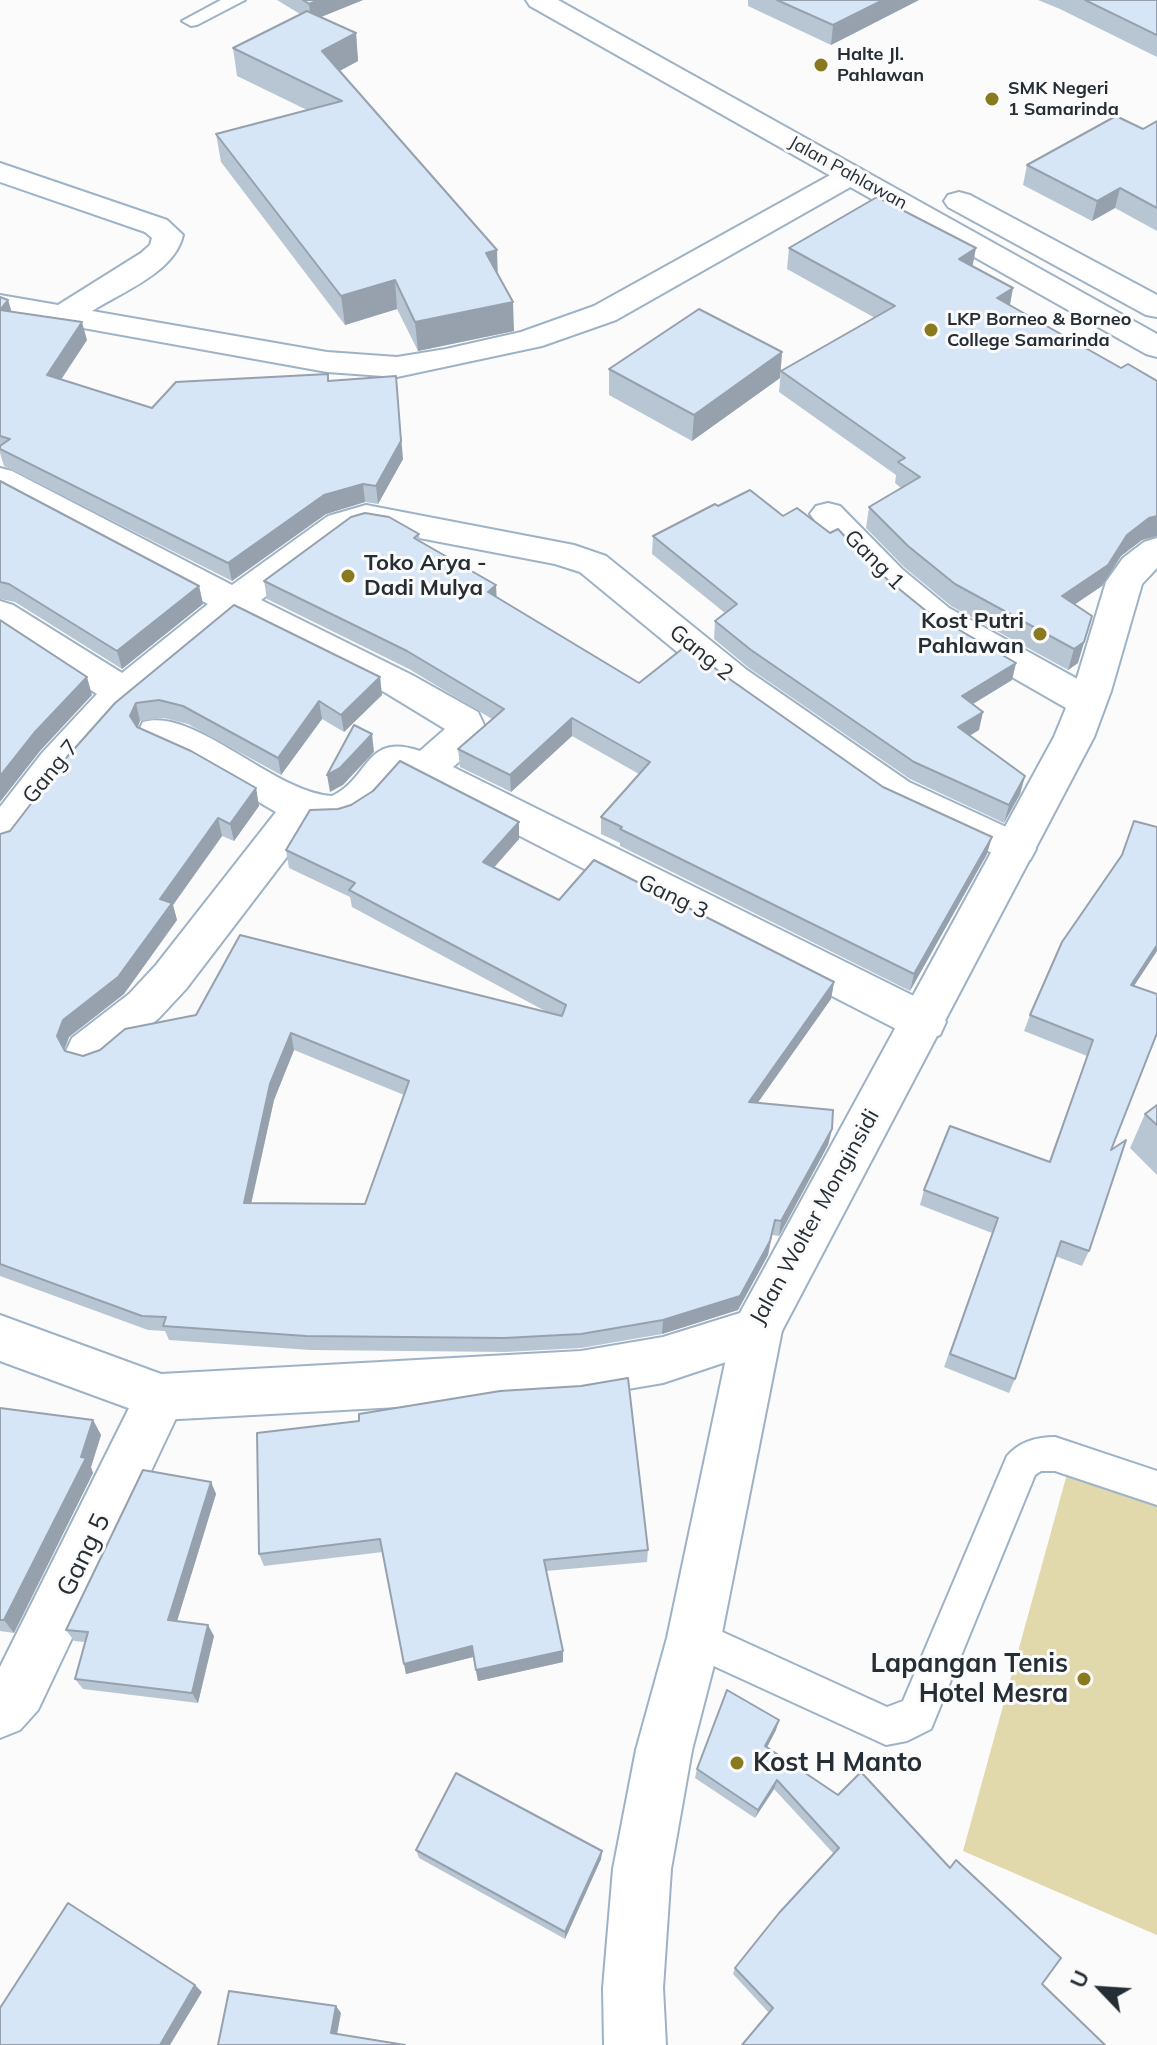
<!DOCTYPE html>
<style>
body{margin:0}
#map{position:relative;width:1157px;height:2045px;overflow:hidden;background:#fbfbfb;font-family:Mulish,sans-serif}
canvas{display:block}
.north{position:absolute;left:1061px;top:1949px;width:80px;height:80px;-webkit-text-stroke:6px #fbfbfb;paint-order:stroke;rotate:295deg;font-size:22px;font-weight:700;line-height:32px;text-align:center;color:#252d35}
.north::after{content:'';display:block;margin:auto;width:28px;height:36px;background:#252d35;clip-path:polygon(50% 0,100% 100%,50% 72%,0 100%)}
</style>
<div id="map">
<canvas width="1157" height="2045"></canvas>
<div class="north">U</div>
</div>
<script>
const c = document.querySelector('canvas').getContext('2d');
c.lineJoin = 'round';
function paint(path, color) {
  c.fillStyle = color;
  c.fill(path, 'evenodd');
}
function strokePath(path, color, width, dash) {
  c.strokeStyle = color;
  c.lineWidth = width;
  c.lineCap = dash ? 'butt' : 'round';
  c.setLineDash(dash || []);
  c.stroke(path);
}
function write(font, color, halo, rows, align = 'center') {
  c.font = font + ' Mulish,sans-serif';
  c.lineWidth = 6;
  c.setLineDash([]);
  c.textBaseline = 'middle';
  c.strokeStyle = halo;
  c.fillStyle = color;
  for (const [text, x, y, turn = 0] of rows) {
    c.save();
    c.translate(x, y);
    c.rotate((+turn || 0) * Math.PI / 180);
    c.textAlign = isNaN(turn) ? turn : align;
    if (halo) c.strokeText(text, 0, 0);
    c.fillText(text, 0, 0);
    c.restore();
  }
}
paint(new Path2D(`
 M1067,1474L1157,1507V1935L963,1851Z`), '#e1d8ab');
const service = new Path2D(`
 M221,0H245L197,25L191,26L182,21Z
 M1055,1437L1157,1471V1505L1055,1471H1041L1035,1475L931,1729L907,1741L886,1745L681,1651L675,1638L681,1625L694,1619L887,1707L903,1701L1007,1456C1019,1442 1036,1437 1055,1437Z`);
const minor = new Path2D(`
 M0,163L167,220L183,235C175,272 122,292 92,311L327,352L397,357L446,349L521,332L594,306L841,169L851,166L861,169L866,175L861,181L616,320L542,346L397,377L327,372L0,313V295L58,305L141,253L150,245L152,238L145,232L0,182Z
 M0,468L12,471L232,585L328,516L366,505L574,545L606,556L747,670L909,782L1030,838L1036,849L1030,860L1016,864L881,802L721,688L580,572L555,564L367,528L352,532L261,600L412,675L478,712L485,727L472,751L453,767L940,1009L946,1022L940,1035L924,1040L908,1035L401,775C376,805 355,832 312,824L186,989L159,1018L104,1064L88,1069L72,1064L66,1051L72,1038L129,994L156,965L276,812L197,766L143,742L138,732L143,722C195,707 274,793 332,796C371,777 365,732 420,751L445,729L386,693L237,619L118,719L70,773L14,847L0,851V807L42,753L97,694L0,631V601L13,605L122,673L208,604L0,493Z
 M828,503L840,506L902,569L949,608L1101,692L1106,702L1101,712L1087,716L1073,712L923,626L876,587L816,522L810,514L816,506Z
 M757,1308L774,1314L782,1330L721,1638L692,1750L671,1869L663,1988L666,2045H604L603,1988L613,1869L636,1750L667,1638L732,1330L740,1314Z
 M161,1374L179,1380L186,1397L38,1710L20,1730L0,1738V1667L143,1380Z`);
const tertiary = new Path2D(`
 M526,0H558L1157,334V357L1146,354L530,6Z
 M959,192L970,195L1157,295V317L1146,315L948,207L944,201L948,195Z
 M1157,538V568L1142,584L1111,691L1094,737L774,1346L663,1383L581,1397L161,1420L0,1361V1315L161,1374L581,1351L663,1337L740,1313L1054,737L1073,691L1106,582L1123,558L1144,542Z`);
strokePath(service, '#9eb2c6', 4);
strokePath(minor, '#9eb2c6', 4);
strokePath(tertiary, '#9eb2c6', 4);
paint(service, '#fff');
paint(minor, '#fff');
paint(tertiary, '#fff');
paint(new Path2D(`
 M277,0H363L321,17L356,33L358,61L339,71L498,274L514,331L418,351L397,309L345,325L221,162L216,134L307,110L237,76L233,48L300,14Z
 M748,0H919L831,45L748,6Z
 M1038,0H1157V57L1060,9Z
 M1157,121V231L1115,208L1092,221L1023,185L1027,165L1143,129Z
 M789,248L973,266L1013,288L1010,305L1121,368L1157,381V536L1142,540L1121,556L1102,586L1075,604L1078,663L1068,670L951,606L904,567L866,528L869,507L901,488L895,483L896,475L779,392L781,371L875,318L787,269Z
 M0,297L8,300L12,312L87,340L61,380L152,408L328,374L329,381L403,459L378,504L365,502L326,514L232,581L4,466L0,453Z
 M782,352L780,378L692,441L609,395V369Z
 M0,481L199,586L203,604L122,669L15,602L0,599Z
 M718,506L783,516L877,571L925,610L1016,663L1012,680L973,704L979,730L969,736L1025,776L1020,794L1004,823L910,779L749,668L714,639L715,621L725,613L652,554L653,536Z
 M419,534L420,542L496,585V597L639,683L721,673L883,787L987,854L910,991L620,846V843L601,834V817L639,774L572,736L511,792L460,767L458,749L492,719L409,669L267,599L264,581Z
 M380,677L382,695L344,732L322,719L281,775L188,724L164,718L140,721L138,727L256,788L259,806L234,841L222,836L173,905L177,920L124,994L69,1037L65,1051L83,1056L100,1050L547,1012L352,907L350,897L289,868L286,850L519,822V839L494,867L559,900L834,982L831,999L758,1102L832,1129L828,1145L779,1236L772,1235L768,1255L738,1310L662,1334L581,1348L505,1352L310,1350L169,1340L165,1331L148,1330L0,1276V834L10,831L115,703ZM294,1050L404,1095L365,1204L251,1203L274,1100Z
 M1157,827V951L1134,986L1111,1150L1089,1251L1082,1266L1055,1256L1015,1379L1009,1393L944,1367L992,1233L920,1205L924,1190L1049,1161L1087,1056L1024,1031L1030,1015Z
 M1157,1105V1175L1130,1148L1145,1114Z
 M0,1408L93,1420L101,1435L91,1467L93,1473L14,1633L0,1631Z
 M257,1433L648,1550L647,1562L546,1571L563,1651V1662L478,1681L473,1657L406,1674L383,1552L264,1566L259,1554Z
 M211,1482L216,1494L177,1621L214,1636L198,1703L83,1689L75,1679L85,1642L74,1641L66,1630Z
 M776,1730L767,1747L838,1795L950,1868L1061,1958L769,2013L733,1974L735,1968L834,1854L774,1789L755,1818L695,1778L697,1769Z
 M416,1850L602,1851L601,1859L565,1939L419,1858Z`), '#b8c6d4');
paint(new Path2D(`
 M319,0H363L311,21L309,4Z
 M883,0H919L831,45L833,25Z
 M356,33L358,61L325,79L322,51Z
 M1120,188L1115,208L1092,221L1097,201Z
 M976,248L972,269L959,259Z
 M497,250L498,279L486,253Z
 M395,280L397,309L345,325L341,296Z
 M1013,288L1009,309L997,298Z
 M8,300L13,318L0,310Z
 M513,302L514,331L418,351L415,322Z
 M82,322L87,340L52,393L47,375Z
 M782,352L780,378L692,441L694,415Z
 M396,376L403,459L378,504L376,486Z
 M363,484L365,502L326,514L232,581L228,563L324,495Z
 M1157,516V536L1142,540L1121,556L1102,586L1056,617L1062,596L1127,535L1149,518Z
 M496,585L497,603L488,592Z
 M199,586L203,604L122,669L117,651Z
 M1092,616L1078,663L1068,670L1074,649Z
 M1016,663L1012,680L958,713L962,696Z
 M87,677L92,695L40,751L0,802V776L34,733Z
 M380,677L382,695L344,732L341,715Z
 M319,701L322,719L281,775L278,758Z
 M136,703L140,721L135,733L130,716Z
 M983,712L979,730L954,745L958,727Z
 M572,718V736L511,792L510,775Z
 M372,734L374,752L343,785L330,792L327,775Z
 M1025,776L1020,794L1004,823L1009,805Z
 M256,788L259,806L234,841L230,824Z
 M218,818L222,836L173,905L177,920L124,994L69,1037L63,1052L57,1036L63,1020L160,899Z
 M519,822V839L484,879L483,862Z
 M992,837L987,854L910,991L914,974Z
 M1157,945V951L1124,1001L1131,985Z
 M834,982L831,999L747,1118L749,1102Z
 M291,1033L294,1050L274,1100L248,1218L244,1203L270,1084Z
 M832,1129L828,1145L779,1236L781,1221Z
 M775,1220L768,1255L738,1310L662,1334L663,1320Z
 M93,1420L101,1435L91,1467L93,1473L14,1633L4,1620L81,1457Z
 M211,1482L216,1494L174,1631L168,1620Z
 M208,1625L214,1636L198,1703L192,1693Z
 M472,1646L473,1657L406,1674L404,1664Z
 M563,1651V1662L478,1681L476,1670Z
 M779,1720L776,1730L763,1755L765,1746Z
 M777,1780L774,1789L755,1818L758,1810Z
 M602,1851L601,1859L565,1939V1932Z
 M195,1985L202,1992L170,2045H160Z
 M336,2006L341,2013L336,2040L331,2033Z`), '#96a1ad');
const building = new Path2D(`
 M303,0H319L309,4Z
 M777,0H883L833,25Z
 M1085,0H1157V35Z
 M307,11L356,33L322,51L497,250L486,253L513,302L415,322L395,280L341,296L216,134L342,101L233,48Z
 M1116,116L1143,129L1157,121V208L1120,188L1097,201L1027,165Z
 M877,197L976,248L959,259L1013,288L997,298L1121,368L1128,364L1157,381V516L1149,518L1127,535L1108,565L1062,596L1092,616L1084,642L1074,649L955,584L908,546L869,507L920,477L898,462L905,458L781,371L895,306L789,248Z
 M0,297L8,300L0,310Z
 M699,309L782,352L694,415L609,369Z
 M0,310L82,322L47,375L152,408L176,382L328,374V381L396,376L401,441L376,486L363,484L324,495L228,563L0,449V446L10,439L0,436Z
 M0,481L199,586L117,651L9,584L0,582Z
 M750,490L783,516L797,508L830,533L838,529L877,571L925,610L1016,663L962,696L983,712L958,727L1025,776L1009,805L914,762L751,650L715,621L737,604L653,536L715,504L718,506Z
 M365,513L389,517L419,534L414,538L496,585L488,592L639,683L687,645L721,673L883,787L992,837L914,974L620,829L622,827L601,817L650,762L572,718L510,775L458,749L504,709L407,651L264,581L351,517Z
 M234,605L380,677L341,715L319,701L278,758L183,706L159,700L136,703L130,716L137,727L191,751L256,788L230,824L218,818L160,899L172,903L118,977L63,1020L57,1036L65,1051L83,1056L100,1050L125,1029L196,1015L240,935L562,1016L566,1005L349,890L355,883L286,850L310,810L338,809L351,805L373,791L400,761L519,822L483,862L559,900L594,860L834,982L749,1102L833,1110L832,1129L781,1221L775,1220L770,1241L740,1296L663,1320L581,1334L504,1338L306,1336L163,1326L166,1317L142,1316L0,1264V834L10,831L67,757L115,703ZM291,1033L409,1081L365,1204L244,1203L270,1084Z
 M0,620L87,677L34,733L0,776Z
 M354,725L372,734L340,768L327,775Z
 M1134,821L1157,827V945L1131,985L1157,994V1033L1111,1150L1126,1140L1089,1251L1061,1241L1015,1379L950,1354L998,1218L924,1190L950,1126L1050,1162L1093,1040L1030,1015L1062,942L1122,855Z
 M1157,1105V1125L1145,1114Z
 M628,1378L648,1550L544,1560L563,1651L476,1670L472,1646L404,1664L380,1539L259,1554L257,1433L359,1421V1414L500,1391L581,1386Z
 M0,1408L93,1420L81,1457L86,1458L4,1620H0Z
 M143,1470L211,1482L168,1620L208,1625L192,1693L75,1679L88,1632L66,1630Z
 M727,1690L779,1720L765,1746L838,1795L861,1772L950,1868L956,1860L1061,1958L1042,1984L1105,2045H742L773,2008L735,1968L779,1913L839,1848L777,1780L758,1810L697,1769Z
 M456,1773L602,1851L565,1932L416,1850Z
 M68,1903L195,1985L160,2045H0V2008Z
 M229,1991L336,2006L331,2033L405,2045H218Z`);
paint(building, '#d6e6f7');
strokePath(building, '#96a1ad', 2);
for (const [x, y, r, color] of [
 [821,65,8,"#8a7a1f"],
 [992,99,8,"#8a7a1f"],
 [931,330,8,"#8a7a1f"],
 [348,576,8,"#8a7a1f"],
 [1040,634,8,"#8a7a1f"],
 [1084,1679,8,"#8a7a1f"],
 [737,1763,8,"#8a7a1f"]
]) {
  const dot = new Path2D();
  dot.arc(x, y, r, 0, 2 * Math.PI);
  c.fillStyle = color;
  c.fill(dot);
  strokePath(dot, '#fbfbfb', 3);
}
write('bold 18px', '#252d35', '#fbfbfb', [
 ["Halte Jl.",837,55],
 ["Pahlawan",837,76],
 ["SMK Negeri",1008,89],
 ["1 Samarinda",1008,110],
 ["LKP Borneo & Borneo",947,320],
 ["College Samarinda",947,341]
], 'left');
write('18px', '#252d35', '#fbfbfb', [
 ["Jalan Pahlawan",848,173,29]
]);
write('22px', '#252d35', '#fbfbfb', [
 ["Gang 1",874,560,45],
 ["Gang 2",701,653,39],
 ["Gang 7",51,772,-51],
 ["Gang 3",673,897,26],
 ["Jalan Wolter Monginsidi",815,1217,-61]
]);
write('bold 22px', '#252d35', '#fbfbfb', [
 ["Toko Arya -",364,563],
 ["Dadi Mulya",364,588],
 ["Kost Putri",1024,621,"right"],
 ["Pahlawan",1024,646,"right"]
], 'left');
write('26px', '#252d35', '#fbfbfb', [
 ["Gang 5",84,1555,-64]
]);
write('bold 26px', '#252d35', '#fbfbfb', [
 ["Lapangan Tenis",1068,1664],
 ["Hotel Mesra",1068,1694],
 ["Kost H Manto",753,1763,"left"]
], 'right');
</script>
